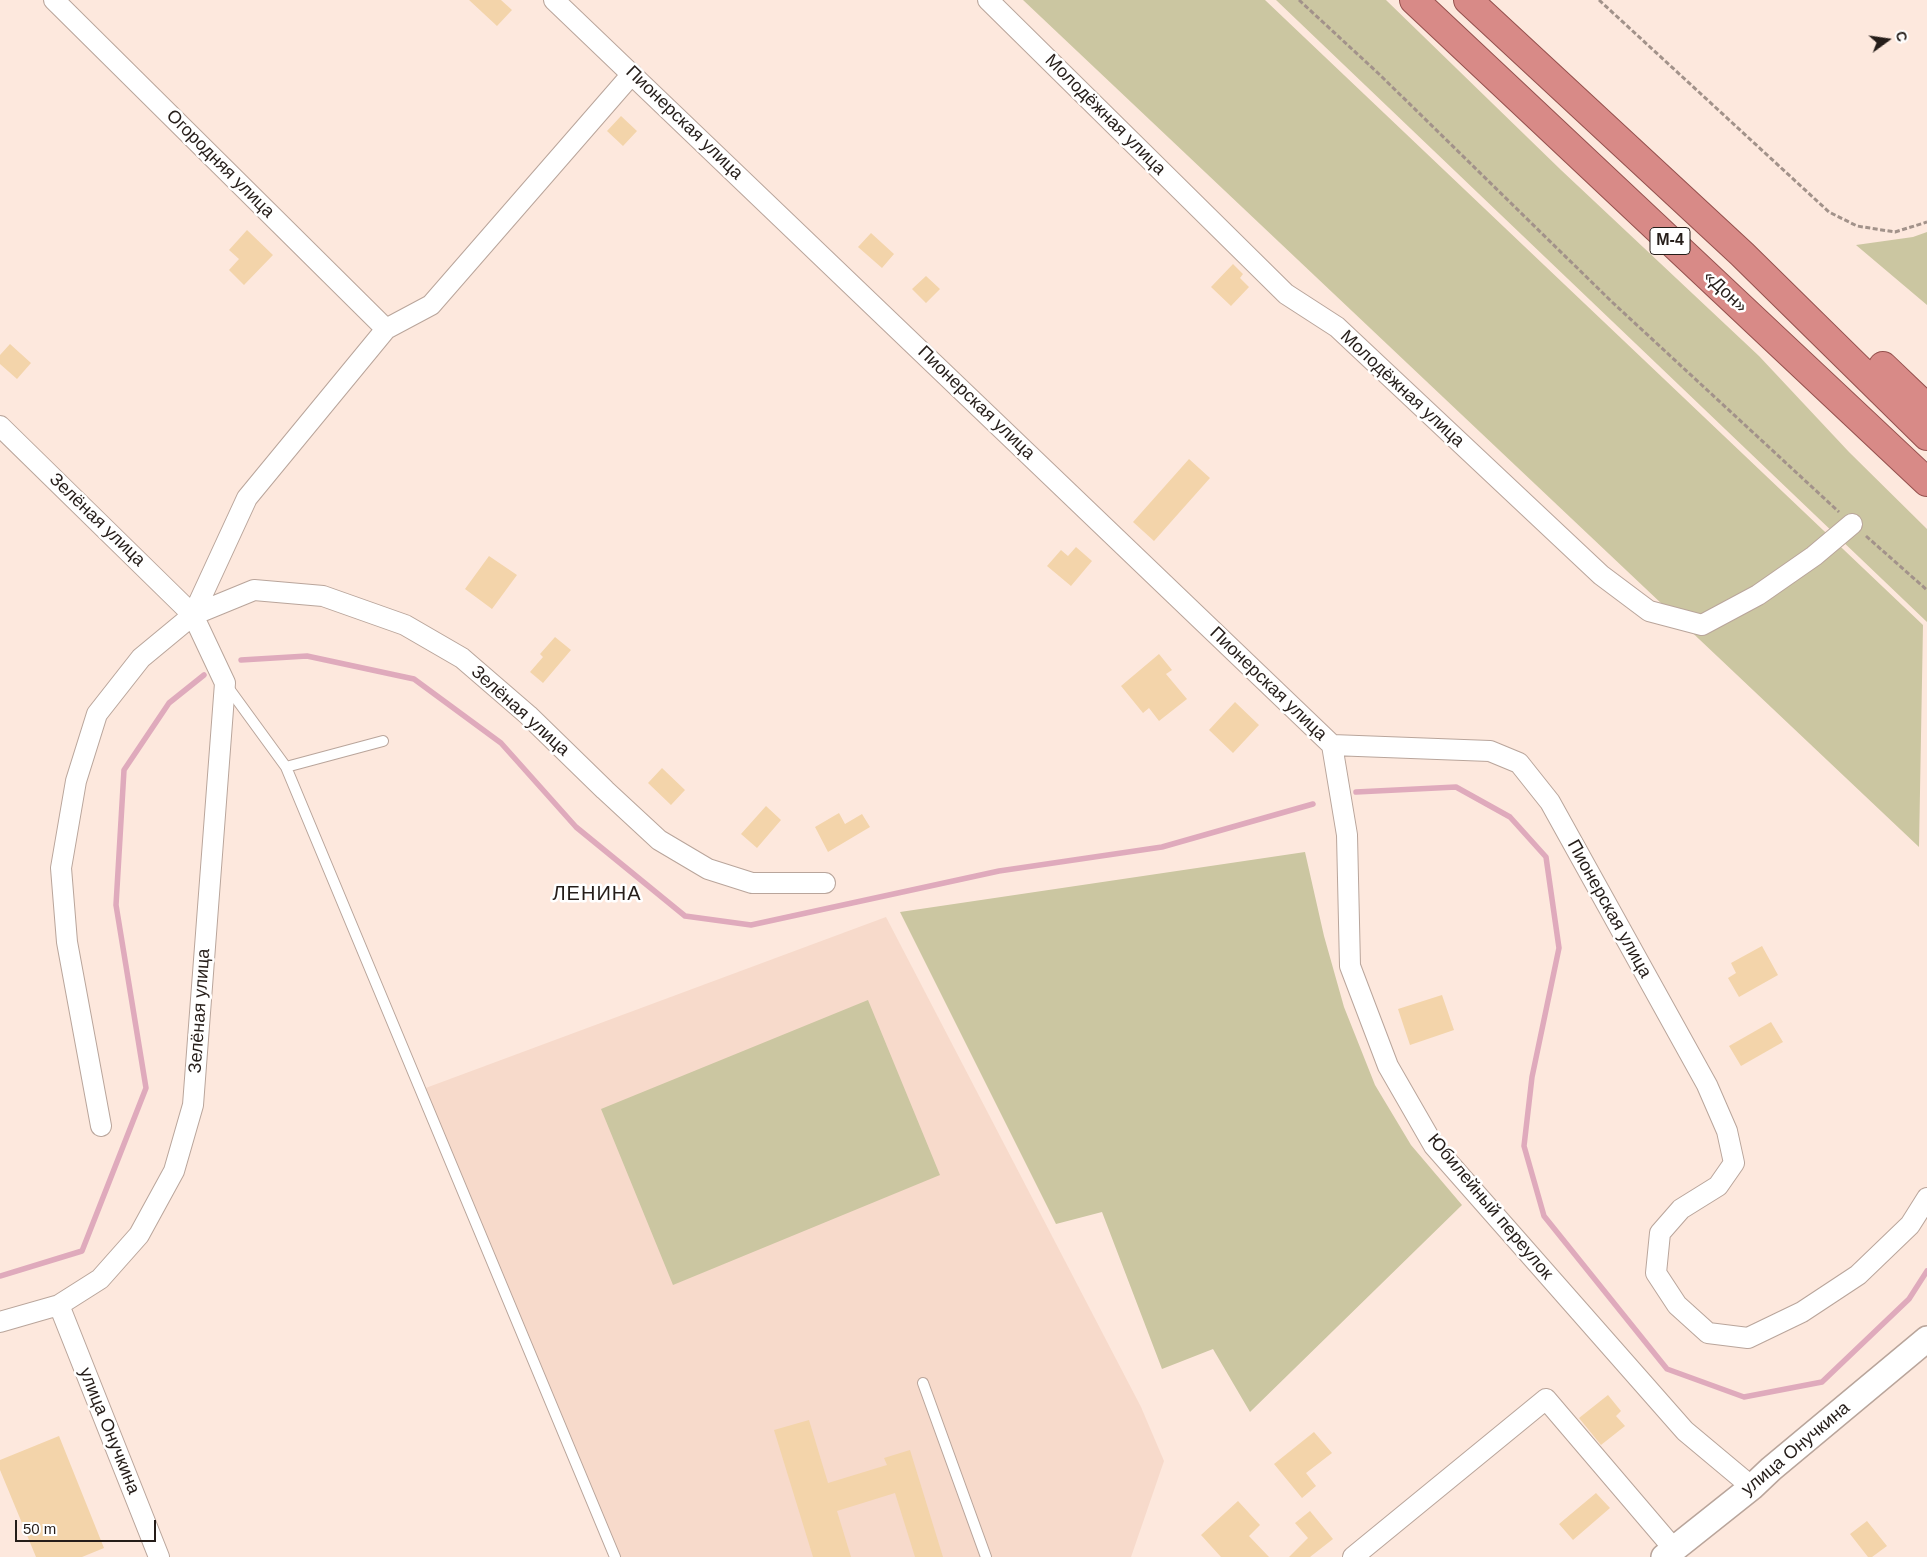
<!DOCTYPE html>
<meta charset="utf-8">
<style>
body{margin:0}
#map{position:relative;width:1927px;height:1557px;overflow:hidden;background:#fde8dd;font-family:Helvetica,sans-serif}
canvas{display:block}
.north{position:absolute;left:1862px;top:15px;width:50px;height:50px;-webkit-text-stroke:4px #fff;paint-order:stroke;rotate:76deg;font-size:14px;font-weight:700;line-height:20px;text-align:center;color:#251d19}
.north::after{content:'';display:block;margin:auto;width:18px;height:22px;background:#251d19;clip-path:polygon(50% 0,100% 100%,50% 72%,0 100%)}
.scale{position:absolute;left:15px;top:1520px;width:141px;height:22px;box-sizing:border-box;border:2px solid #251d19;border-top:0;padding-left:6px;font-size:15px;line-height:18px;white-space:nowrap;color:#251d19;-webkit-text-stroke:4px #fff;paint-order:stroke}
</style>
<div id="map">
<canvas width="1927" height="1557"></canvas>
<div class="north">С</div>
<div class="scale">50 m</div>
</div>
<script>
const c = document.querySelector('canvas').getContext('2d');
c.lineJoin = 'round';
function paint(path, color) {
  c.fillStyle = color;
  c.fill(path, 'evenodd');
}
function strokePath(path, color, width, dash) {
  c.strokeStyle = color;
  c.lineWidth = width;
  c.lineCap = dash ? 'butt' : 'round';
  c.setLineDash(dash || []);
  c.stroke(path);
}
function write(font, color, halo, rows, align = 'center') {
  c.font = font + ' Helvetica,sans-serif';
  c.lineWidth = 5;
  c.setLineDash([]);
  c.textBaseline = 'middle';
  c.strokeStyle = halo;
  c.fillStyle = color;
  for (const [text, x, y, turn = 0] of rows) {
    c.save();
    c.translate(x, y);
    c.rotate((+turn || 0) * Math.PI / 180);
    c.textAlign = isNaN(turn) ? turn : align;
    if (halo) c.strokeText(text, 0, 0);
    c.fillText(text, 0, 0);
    c.restore();
  }
}
paint(new Path2D(`
 M886,917L1141,1407L1164,1461L1131,1557H613L423,1089Z`), '#f7dacb');
paint(new Path2D(`
 M1023,0H1265L1923,625L1919,847Z
 M1276,0H1386L1561,170L1759,356L1849,452L1927,529V622Z
 M1927,232V305L1856,245L1913,237Z
 M1305,852L1324,936L1344,1007L1375,1085L1411,1145L1462,1205L1250,1412L1213,1349L1162,1369L1102,1212L1056,1224L900,912Z
 M868,1000L940,1175L673,1285L601,1109Z`), '#cbc6a1');
strokePath(new Path2D(`
 M241,660L307,656L414,679L501,743L576,827L685,916L751,925L999,871L1162,847L1313,804
 M1356,792L1456,787L1510,817L1546,857L1559,948L1532,1077L1524,1146L1544,1216L1667,1369L1744,1397L1822,1382L1909,1299L1927,1271
 M0,1276L82,1251L146,1088L116,905L124,770L169,703L204,675`), '#dfaabc', 5.5);
paint(new Path2D(`
 M469,0H501L512,10L497,26Z
 M621,116L637,131L623,146L607,131Z
 M247,230L273,255L244,285L229,270L239,259L229,250Z
 M871,233L894,254L882,268L858,247Z
 M1233,264L1243,274L1240,278L1249,287L1231,306L1211,287Z
 M926,276L940,289L926,303L912,289Z
 M10,344L31,363L17,379L0,364V355Z
 M1189,459L1210,478L1154,541L1133,522Z
 M1076,547L1092,561L1071,586L1047,566L1061,550L1068,556Z
 M489,556L517,575L492,609L465,589Z
 M555,637L571,650L543,683L530,672L543,657L540,654Z
 M1159,654L1172,670L1166,674L1187,699L1159,721L1149,708L1143,713L1121,686Z
 M1235,702L1259,725L1233,753L1209,730Z
 M662,768L685,790L671,805L648,783Z
 M766,806L781,820L757,848L741,834Z
 M839,813L845,824L862,814L870,827L828,852L815,827Z
 M1762,946L1778,975L1739,997L1728,978L1736,973L1731,963Z
 M1442,995L1454,1030L1410,1045L1398,1009Z
 M1771,1022L1783,1042L1741,1066L1729,1046Z
 M1608,1395L1621,1411L1616,1416L1625,1426L1601,1445L1579,1418Z
 M809,1420L828,1483L887,1465L884,1458L910,1450L943,1557H915L895,1493L837,1511L851,1557H813L774,1430Z
 M1314,1432L1332,1453L1306,1473L1316,1486L1302,1498L1274,1464Z
 M59,1436L104,1548L82,1557H36L0,1470V1460Z
 M1596,1493L1610,1508L1573,1540L1559,1524Z
 M1238,1501L1260,1525L1249,1536L1269,1557H1221L1201,1535Z
 M1310,1511L1333,1539L1310,1557H1289L1308,1538L1295,1523Z
 M1867,1521L1887,1546L1872,1557H1868L1850,1534Z`), '#f3d4aa');
const service = new Path2D(`
 M227,686L286,767L615,1557
 M286,767L383,741
 M923,1383L986,1557`);
const minor = new Path2D(`
 M54,0L386,329
 M554,0L1332,745L1490,751L1519,763L1550,802L1707,1085L1727,1131L1734,1163L1718,1186L1681,1209L1660,1233L1656,1273L1677,1305L1708,1333L1748,1338L1802,1312L1858,1275L1910,1225L1927,1198
 M988,0L1286,294L1337,327L1601,575L1649,611L1702,625L1758,595L1814,556L1852,524
 M0,426L193,615L225,683L193,1105L174,1171L139,1235L100,1279L59,1305L0,1322
 M193,615L247,498L386,329L431,305L632,74
 M1332,745L1347,835L1350,966L1388,1066L1434,1146L1685,1431L1752,1487
 M101,1126L67,942L61,868L76,781L97,714L141,658L193,615L254,590L323,596L405,625L462,658L528,715L605,790L659,840L708,869L752,883H825
 M59,1305L159,1557
 M1353,1557L1546,1399L1674,1549`);
const tertiary = new Path2D(`
 M1664,1557L1752,1487L1771,1469L1927,1339`);
const trunk = new Path2D(`
 M1414,0L1927,482
 M1468,0L1742,254L1927,436
 M1883,366L1927,408`);
strokePath(service, '#b9a59b', 12);
strokePath(minor, '#b9a59b', 22);
strokePath(tertiary, '#b9a59b', 28);
strokePath(trunk, '#94504d', 30);
strokePath(new Path2D(`
 M1299,0L1379,74L1612,302L1839,512
 M1599,0L1829,212L1857,226L1895,232L1927,222
 M1866,536L1927,590`), '#a2928a', 3, [5, 2.5]);
strokePath(service, '#fff', 10);
strokePath(minor, '#fff', 20);
strokePath(tertiary, '#fff', 25);
strokePath(trunk, '#d88a87', 28);
for (const [x, y, w] of [
 [1670,241,40]
]) {
  const box = new Path2D();
  box.roundRect(x - w / 2, y - 13.5, w, 27, 4);
  c.fillStyle = '#fff';
  c.fill(box);
  strokePath(box, '#251d19', 1);
}
write('bold 16px', '#251d19', null, [
 ["М-4",1670,241]
]);
write('18px', '#251d19', '#fff', [
 ["Молодёжная улица",1105,115,45],
 ["Пионерская улица",684,123,44],
 ["Огородняя улица",220,164,45],
 ["«Дон»",1725,292,43],
 ["Молодёжная улица",1402,389,43],
 ["Пионерская улица",976,403,44],
 ["Зелёная улица",97,520,44],
 ["Пионерская улица",1268,684,44],
 ["Зелёная улица",520,711,42],
 ["Пионерская улица",1609,909,61],
 ["Зелёная улица",200,1011,-86],
 ["Юбилейный переулок",1490,1207,50],
 ["улица Онучкина",109,1431,68],
 ["улица Онучкина",1796,1449,-40]
]);
c.letterSpacing = '1px';
write('20px', '#251d19', '#fff', [
 ["ЛЕНИНА",597,894]
]);
c.letterSpacing = '0px';
</script>
